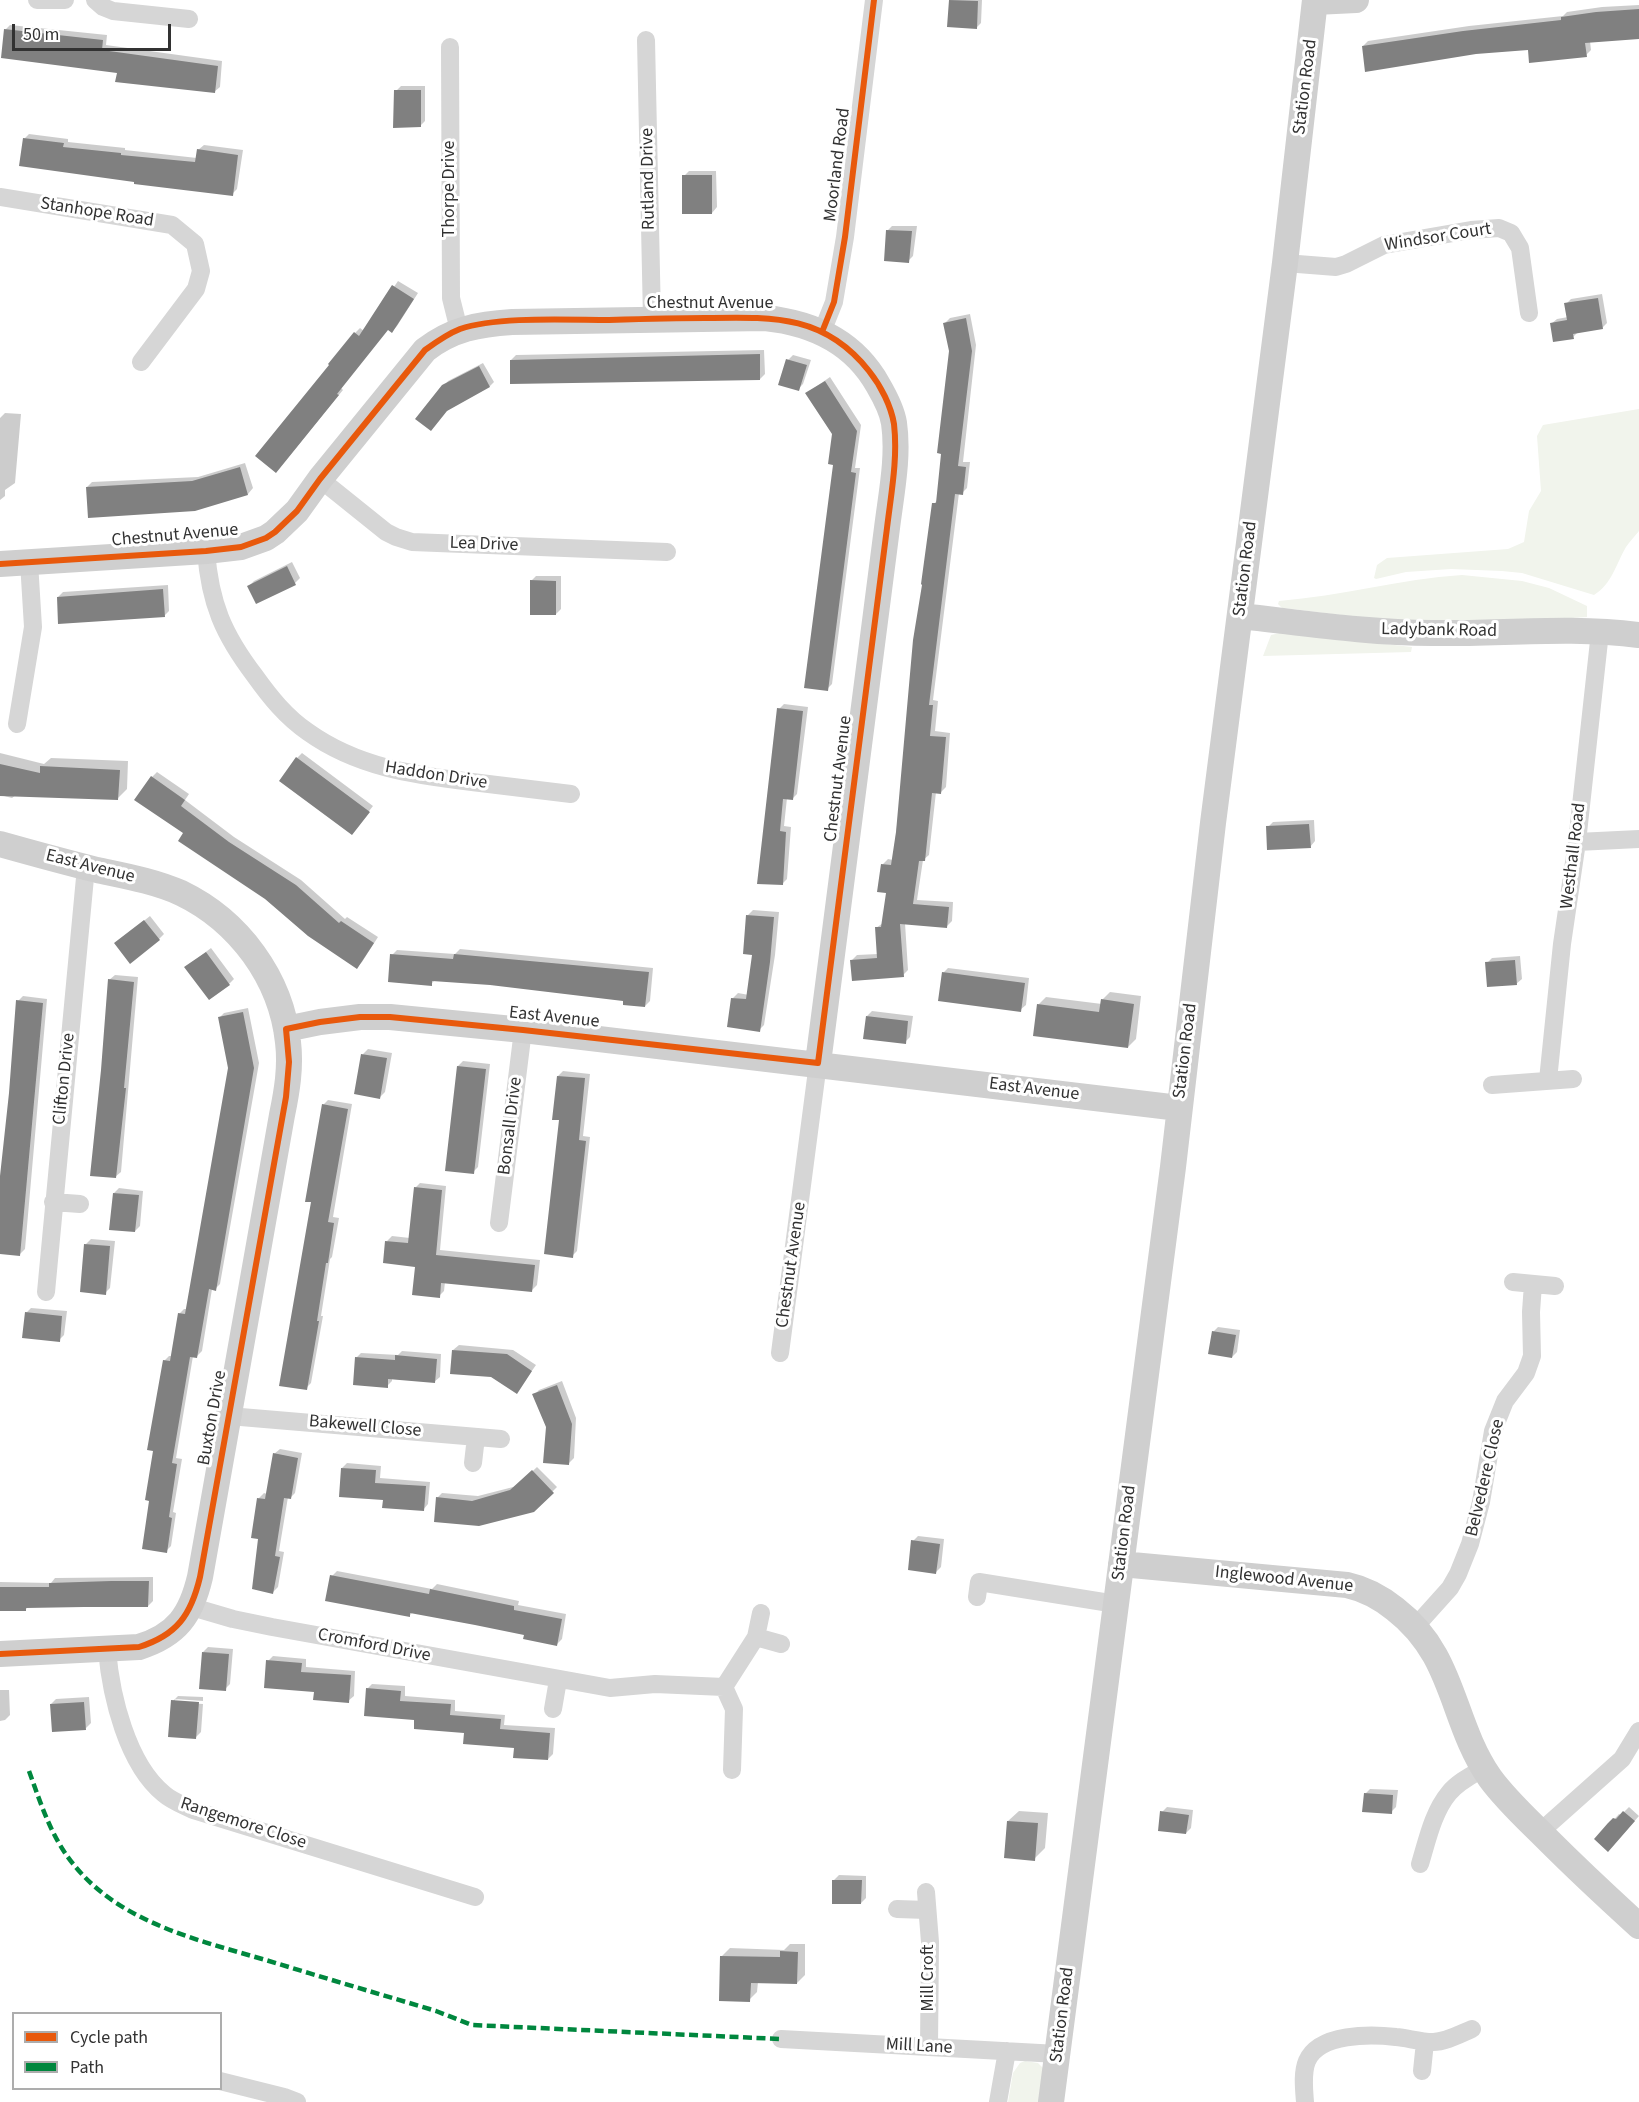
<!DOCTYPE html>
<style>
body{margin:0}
#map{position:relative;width:1639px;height:2102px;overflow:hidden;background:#fff;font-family:"Source Sans 3",sans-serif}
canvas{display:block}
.legend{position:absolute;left:12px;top:2012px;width:210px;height:78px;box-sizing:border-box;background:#fff;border:2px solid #adadad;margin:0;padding:8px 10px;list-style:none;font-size:18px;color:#323232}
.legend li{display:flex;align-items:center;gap:12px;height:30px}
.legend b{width:30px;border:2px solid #adadad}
.scale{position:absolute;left:12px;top:24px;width:159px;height:27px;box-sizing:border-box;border:3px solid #323232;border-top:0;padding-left:8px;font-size:18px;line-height:21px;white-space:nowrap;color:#323232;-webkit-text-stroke:4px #fff;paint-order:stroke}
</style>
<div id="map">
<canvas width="1639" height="2102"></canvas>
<ul class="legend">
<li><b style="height:8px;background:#e8590c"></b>Cycle path</li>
<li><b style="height:8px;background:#00873e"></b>Path</li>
</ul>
<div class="scale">50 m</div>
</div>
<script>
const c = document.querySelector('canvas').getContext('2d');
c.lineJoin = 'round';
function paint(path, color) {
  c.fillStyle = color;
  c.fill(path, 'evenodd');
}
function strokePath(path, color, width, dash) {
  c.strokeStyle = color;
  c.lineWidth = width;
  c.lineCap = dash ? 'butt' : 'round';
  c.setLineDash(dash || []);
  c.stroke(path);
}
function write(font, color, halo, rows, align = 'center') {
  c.font = font + ' "Source Sans 3",sans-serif';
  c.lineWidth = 6;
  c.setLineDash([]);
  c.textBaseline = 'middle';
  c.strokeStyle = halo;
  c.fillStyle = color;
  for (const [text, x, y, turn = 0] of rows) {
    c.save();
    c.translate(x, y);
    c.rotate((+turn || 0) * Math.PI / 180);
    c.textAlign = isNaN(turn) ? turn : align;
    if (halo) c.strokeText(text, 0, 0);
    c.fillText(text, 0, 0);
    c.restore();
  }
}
paint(new Path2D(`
 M1639,409V531C1635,536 1630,541 1626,547C1616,564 1612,584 1594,595L1522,573L1502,571L1451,569L1406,572L1376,579L1374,578L1377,565L1387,558L1508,549L1524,542L1529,511L1541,491L1537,436L1543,425Z
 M1462,575L1522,581L1549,588L1587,606V617C1538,620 1488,623 1439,622C1390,621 1340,615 1292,609L1282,608L1278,604L1279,601C1341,596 1400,579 1462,575Z
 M1280,633H1289L1412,647L1411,652L1263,656L1271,635Z
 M1025,2061L1038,2063L1043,2068V2102H1008L1013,2073L1020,2063Z`), '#f1f4ec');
paint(new Path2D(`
 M950,0H982L981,23L976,28L949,26Z
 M1639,5V37L1590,41L1591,50L1586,55L1530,48L1363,46L1368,41L1469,26L1563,16L1567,12L1602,7Z
 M10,25L107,35L106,45L222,61L220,87L214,92L118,71L5,30Z
 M401,86H425V121L420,126L396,91Z
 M29,134L68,139V142L125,148V150L197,158L198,150L204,145L243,150L237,189L232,194L24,139Z
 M689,171H716L717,207L712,213L684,176Z
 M892,226H917L913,256L908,261L887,231Z
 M398,281L418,293L397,326L392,331L388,329L341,388L343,390L281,466L355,333L360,328L364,331Z
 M1602,294L1607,323L1602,328L1578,332L1573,337L1551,324L1557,319L1568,317L1566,304L1571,299Z
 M970,314L976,345L963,462H970L967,488L962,493H959L933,700L938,701L935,731L950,733L946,787L941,792H936L929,855L923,860L917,900L953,902L952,921L947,926L905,923L908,970L903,975L852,960L857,955L878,954L876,928L883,923L888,891L883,864L888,859L893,860L934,504L938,499L953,365L945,323L950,318Z
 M764,350L765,374L760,379L511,360L516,355Z
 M793,355L811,360L803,384L798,389L788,360Z
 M483,363L494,382L490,386L447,409L444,386L448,381Z
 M830,377L861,425L855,468H860L832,684L827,689L835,464L833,434L807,393Z
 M5,413L21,414L15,483L5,490V496L0,500V418Z
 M245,463L253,488L248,494L195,509L87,487L92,482L198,477Z
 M292,562L300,578L295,583L249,586L254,581Z
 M536,576H561V609L556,614L531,581Z
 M168,585L169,611L164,616L58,597L63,592Z
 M784,704L808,707L797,794L792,799L787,798L784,826L791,827L787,879L782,884L759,882L779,709Z
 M0,753L44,764L51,758L128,761L127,789L118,798L16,795L12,798L0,795Z
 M302,753L373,806L356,828L297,758Z
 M157,772L189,794L185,800L234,837L301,880L345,919L347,917L378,937L362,962L357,967L185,833L152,777Z
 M1314,820L1315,841L1310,847L1268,827L1273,822Z
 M753,910L779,912L775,955L764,1025L759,1030L733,998L738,993L749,995L754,954L748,915Z
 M150,916L164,934L159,939H121Z
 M211,948L234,979L229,984L186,967Z
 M460,949L653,968L650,1001L645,1006L625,999L490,983L436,979L431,984L392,955L397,950L455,954Z
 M1520,956L1522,979L1516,984L1487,963L1492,958Z
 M948,968L1029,978L1026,1005L1020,1010L943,973Z
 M115,975L138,977L121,1172L115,1177L103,1070L109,980Z
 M1110,992L1141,996L1136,1039L1128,1047L1038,1005L1046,997L1102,1004V1000Z
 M23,996L47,999L25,1249L20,1254L0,1252V1199L18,1001Z
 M248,1008L259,1063L220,1284L215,1289H212L202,1351L197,1356H193L176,1458L182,1459L173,1512L176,1513L171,1546L166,1551L151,1500L164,1361L169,1356H172L179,1314L184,1309H187L229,1068L219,1018L224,1013Z
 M872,1011L913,1016L910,1037L905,1042L867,1016Z
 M368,1049L392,1053L385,1092L380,1097L363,1054Z
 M463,1061L490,1064L478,1167L473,1172L458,1066Z
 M563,1071L590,1074L583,1136L590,1137L577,1251L572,1256L558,1076Z
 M328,1100L352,1104L333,1217L339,1218L332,1257L330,1259L321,1316H323L311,1383L306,1388L313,1201L323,1105Z
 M420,1183L446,1186L440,1250L540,1260L537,1285L532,1290L445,1282L444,1291L439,1296L416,1266L387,1241L392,1236L410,1238L415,1188Z
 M119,1188L143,1191L140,1226L135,1231L114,1193Z
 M91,1239L115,1241L110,1288L105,1293L86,1244Z
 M31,1308L67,1311L64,1335L59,1340L26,1313Z
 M1218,1327L1240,1330L1237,1352L1232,1357L1213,1332Z
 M459,1345L513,1350L536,1365L517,1392L453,1350Z
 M402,1351L441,1354L440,1377L434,1382L392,1378V1381L387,1386L356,1358L361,1353L398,1355Z
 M562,1381L576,1418L574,1458L569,1463L534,1395L539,1390Z
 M280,1449L302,1453L295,1493L290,1498L288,1497L279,1551L284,1552L278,1587L273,1592L260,1538L259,1498L264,1493L267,1494L274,1454Z
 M347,1463L381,1466L380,1478L430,1482L428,1504L423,1510L342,1468Z
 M537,1467L557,1487L533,1511L437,1498L442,1493L478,1496L517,1486Z
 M918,1536L944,1539L941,1567L936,1572L913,1541Z
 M337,1571L432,1589L437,1584L519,1601L518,1605L566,1614L562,1639L557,1644L525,1633L413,1612L409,1616L332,1576Z
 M153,1577V1601L148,1606L28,1607L25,1610H0V1582L51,1583L55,1578Z
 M208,1647L233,1649L230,1684L225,1689L203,1652Z
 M273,1656L306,1659V1667L355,1671L354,1696L348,1701L268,1661Z
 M372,1684L405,1686V1696L455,1700V1711L505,1715L504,1725L555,1728L553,1754L548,1759L515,1746L416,1718L367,1689Z
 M0,1690H9L10,1715L5,1720L0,1721Z
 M178,1696L203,1697V1701L175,1699V1702L203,1704L201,1732L196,1737L173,1701Z
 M89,1697L91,1723L86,1728L51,1704L56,1699Z
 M1370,1789L1398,1790L1396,1807L1391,1812L1365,1794Z
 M1167,1807L1193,1810L1191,1828L1186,1833L1162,1812Z
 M1629,1807L1639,1816L1613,1845L1596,1839L1619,1814L1621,1815Z
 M1019,1811L1048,1813L1045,1848L1034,1859L1008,1821Z
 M839,1875L866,1876V1898L861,1903L834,1880Z
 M790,1944H805V1975L797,1983L758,1982L757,1992L749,2000L722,1956L730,1948L784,1950Z`), '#0003');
paint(new Path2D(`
 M949,0L978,1L977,29L947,27Z
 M1639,9V39L1585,43L1587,57L1529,63L1528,50L1476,54L1365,72L1362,46L1463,31L1561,20V17L1596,12Z
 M4,29L103,40L102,50L218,66L215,93L115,82L117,73L1,58Z
 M394,90H421V127L393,128Z
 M23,138L64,143L63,147L121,153V155L195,162L197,149L238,155L233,196L134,184V182L19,166Z
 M682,175H712V214H682Z
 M886,230L912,231L909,263L884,261Z
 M392,285L414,299L392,333L388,330L337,394L339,395L276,473L255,456L329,365L328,364L354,332L359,336Z
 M1598,298L1603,329L1573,334L1574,339L1553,342L1550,323L1567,320L1564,303Z
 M966,318L972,351L958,466L966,467L963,495L955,494L929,705H933L930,736L946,737L941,794L932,793L925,861H919L913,904L949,907L947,928L900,924L904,977L852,981L850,960L877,958L875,927H881L886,893L877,892L881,864L891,865L896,832L913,640L922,585L921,584L932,503H936L941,454L937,453L949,351L943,323Z
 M760,354V380L510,384V360Z
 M786,359L807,365L799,391L778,385Z
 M479,366L490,387L447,411L431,431L415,419L442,385Z
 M825,381L857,431L851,472L856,473L828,691L804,688L833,465L828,464L832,434L805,393Z
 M240,467L248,495L195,511L88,518L86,487L192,481Z
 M287,566L296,585L256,604L247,586Z
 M530,580L556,581V615H530Z
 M163,589L165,617L58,624L57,597Z
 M777,708L803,711L793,800L783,799L780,831L786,832L783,885L757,884Z
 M296,757L370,812L352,835L279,781Z
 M0,764L40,773V766L120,770L118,800L0,796Z
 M151,776L185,800L181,806L229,842L296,885L339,923L341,921L374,943L357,969L308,936L265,899L178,841L183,833L134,800Z
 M1309,824L1311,848L1267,850L1266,826Z
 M746,915L774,917L770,962L760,1032L727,1027L731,998L746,999L752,955L743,954Z
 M144,920L160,940L130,964L114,943Z
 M206,952L230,985L209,1000L184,967Z
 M390,954L453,959L454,954L649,972L645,1007L623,1005V1001L490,985L432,981V986L388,982Z
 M1515,960L1517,985L1487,987L1485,962Z
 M942,972L1025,983L1021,1012L938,1001Z
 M108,979L134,982L124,1088H126L116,1178L90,1176L101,1070Z
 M1101,999L1134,1004L1128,1048L1033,1036L1037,1004L1099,1012Z
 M16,1000L43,1003L20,1256L0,1254V1176L9,1093Z
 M243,1012L254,1068L216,1291L209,1289L197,1358L190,1357L172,1463L177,1464L169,1517L172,1518L167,1553L142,1549L149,1501L145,1500L153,1451L147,1450L163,1360L170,1361L178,1313L185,1314L228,1068L218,1017Z
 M866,1016L908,1021L906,1044L863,1039Z
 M361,1054L387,1058L380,1099L354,1094Z
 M457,1066L486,1069L474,1174L445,1171Z
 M557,1076L585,1078L579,1140L586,1141L573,1258L544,1254L559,1120H552Z
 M322,1104L348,1109L328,1222L334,1223L328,1263H326L317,1321H319L307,1390L279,1386L311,1202H305Z
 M414,1187L442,1190L436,1255L535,1265L532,1292L441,1283L440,1298L412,1295L415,1267L383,1263L385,1241L408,1243Z
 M113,1193L139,1195L135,1232L109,1230Z
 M84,1244L110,1246L106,1295L80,1292Z
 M25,1312L62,1316L60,1342L22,1338Z
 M1212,1331L1236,1335L1232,1358L1208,1354Z
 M452,1350L507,1354L532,1371L517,1394L491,1377L450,1374Z
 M395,1355L437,1359L435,1383L388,1379V1388L353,1385L355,1357L395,1360Z
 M557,1385L572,1424L569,1465L543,1463L546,1427L532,1394Z
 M273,1453L298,1458L291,1499L284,1498L275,1556L280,1557L273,1594L252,1589L258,1539L251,1538L257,1498L265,1499Z
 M341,1468L376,1470L375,1483L426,1486L424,1511L382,1508L383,1500L339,1497Z
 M532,1470L554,1493L534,1512L479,1526L434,1522L436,1497L472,1501L510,1490Z
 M911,1540L940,1544L936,1574L908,1570Z
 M330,1575L429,1594L430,1589L514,1606V1610L562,1619L557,1646L523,1639L524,1635L475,1625L410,1613V1617L325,1601Z
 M111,1581H149L148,1607H84L26,1608V1611H0V1587H49V1583Z
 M202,1652L229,1654L226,1691L199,1689Z
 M266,1660L302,1663L301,1672L351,1675L349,1703L313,1700L314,1692L264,1688Z
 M366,1688L401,1691L400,1701L451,1704L450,1715L501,1719L500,1729L550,1733L548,1760L513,1758L514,1748L463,1744L464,1733L414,1729V1720L364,1716Z
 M171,1700L199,1702L196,1739L168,1737Z
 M84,1702L86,1730L52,1732L50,1704Z
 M1364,1793L1393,1795L1392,1814L1362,1812Z
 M1160,1811L1189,1815L1186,1834L1158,1831Z
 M1623,1811L1635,1821L1608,1852L1594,1839L1608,1823L1613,1818L1616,1819Z
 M1007,1821L1038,1823L1035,1861L1004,1858Z
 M832,1880H862L861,1904H832Z
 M780,1951L798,1952L797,1984L751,1983L750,2002L719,2001L720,1956L780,1957Z`), '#808080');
strokePath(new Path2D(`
 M37,0H65
 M95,0L103,7L113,11L189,19
 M646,40L652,319
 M450,47L451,298L459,330
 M0,197L172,225L195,244L201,271L196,289L141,362
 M1285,263L1336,267L1346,264L1384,245L1471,230L1499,228L1511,233L1520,248L1529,313
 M822,332L834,302L845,237L874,0
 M320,479L386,532L396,537L412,542L667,552
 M206,551C210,603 223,634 255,676C270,697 286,717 308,732C357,767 413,775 472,782C505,786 538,790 571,794
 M17,724L33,627L29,562
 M1577,842L1639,839
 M1548,1080L1562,944L1577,842L1600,632
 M1492,1085L1573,1079
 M53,1202L80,1204
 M499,1223L523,1030
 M1513,1282L1555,1286
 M46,1292L86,867
 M780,1353L818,1063
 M229,1416L501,1439
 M473,1463L476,1437
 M977,1597L979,1582L1116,1604
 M192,1607L233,1619L272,1627L610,1688L655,1684L724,1687
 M1415,1627L1450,1588L1458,1574L1470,1544L1481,1502L1493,1431L1505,1401L1526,1373L1532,1356L1531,1312L1533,1284
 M756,1637L781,1644
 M107,1650C111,1696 127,1764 164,1794C172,1801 183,1805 193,1810L475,1897
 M553,1709L558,1680
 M732,1770L734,1709L724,1687L756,1637L761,1613
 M1540,1832L1622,1759L1639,1731
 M1420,1864C1427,1841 1433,1812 1449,1793C1458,1782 1472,1775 1484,1768
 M926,1892L930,1942L929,2047
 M897,1909L927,1910
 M781,2039L1058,2054
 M1422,2071L1425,2042
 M220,2081L284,2097L297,2102
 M998,2102L1007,2051
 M1305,2102C1304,2089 1302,2073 1307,2061C1319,2033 1371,2034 1396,2037C1408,2038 1420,2042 1433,2042C1446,2042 1460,2034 1472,2029`), '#d6d6d6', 18);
strokePath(new Path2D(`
 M1315,2L1356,0
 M0,564L206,551L241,547L266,538L275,532L297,511L320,479L425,350C452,329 479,324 512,322L765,318C813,323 854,342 878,385C885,397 892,410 894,423C899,457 891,495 887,528L818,1063
 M1240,616C1304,623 1368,633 1432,633C1501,634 1571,626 1639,635
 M0,844C32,853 65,862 97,870C125,876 154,881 181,893C239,921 281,978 288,1042C291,1067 287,1091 282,1115L200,1577C191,1615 177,1635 139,1647L0,1654
 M286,1029L320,1022L360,1017H390L523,1030L1179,1108
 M1121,1564L1347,1585C1365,1589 1380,1597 1395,1609C1456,1656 1450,1720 1490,1778C1506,1800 1527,1819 1546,1838C1576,1868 1607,1897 1639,1926
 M1051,2102L1173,1167L1213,823L1285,263L1315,0`), '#cfcfcf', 26);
strokePath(new Path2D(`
 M29,1771C41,1804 51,1837 74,1865C123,1926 207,1942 279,1964C331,1980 383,1995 436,2011L472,2025L781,2039`), '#00873e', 4.5, [9, 4.5]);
strokePath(new Path2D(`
 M822,332L834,302L845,237L874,0
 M0,564L206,551L241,547L266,538L275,532L297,511L320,479L425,350C436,342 447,334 460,329C498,316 568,320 609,320C641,319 673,318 705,318C772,317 824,314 869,371C881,386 891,406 894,424C898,459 891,494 887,528L818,1063L523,1030L390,1017H360L320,1022L286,1029L289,1062L286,1097L200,1577C191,1615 177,1635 139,1647L0,1654`), '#e8590c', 6);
write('18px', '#323232', '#fff', [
 ["Station Road",1306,87,-83],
 ["Moorland Road",838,165,-83],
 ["Rutland Drive",649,179,-91],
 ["Thorpe Drive",450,189,-90],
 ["Stanhope Road",97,213,9],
 ["Windsor Court",1438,238,-9],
 ["Chestnut Avenue",710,304],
 ["Chestnut Avenue",175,536,-5],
 ["Lea Drive",484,545,2],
 ["Station Road",1246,569,-83],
 ["Ladybank Road",1439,631,1],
 ["Haddon Drive",436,776,9],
 ["Chestnut Avenue",839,779,-83],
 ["Westhall Road",1574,856,-83],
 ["East Avenue",90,867,14],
 ["East Avenue",554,1018,6],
 ["Station Road",1186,1051,-83],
 ["Clifton Drive",65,1079,-84],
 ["East Avenue",1034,1090,7],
 ["Bonsall Drive",511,1126,-83],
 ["Chestnut Avenue",792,1265,-82],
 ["Buxton Drive",213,1418,-80],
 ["Bakewell Close",365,1427,5],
 ["Belvedere Close",1486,1478,-77],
 ["Station Road",1125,1533,-83],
 ["Inglewood Avenue",1284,1580,6],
 ["Cromford Drive",374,1646,11],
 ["Rangemore Close",243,1824,18],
 ["Mill Croft",929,1978,-90],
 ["Station Road",1063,2015,-83],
 ["Mill Lane",919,2047,3]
]);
</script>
